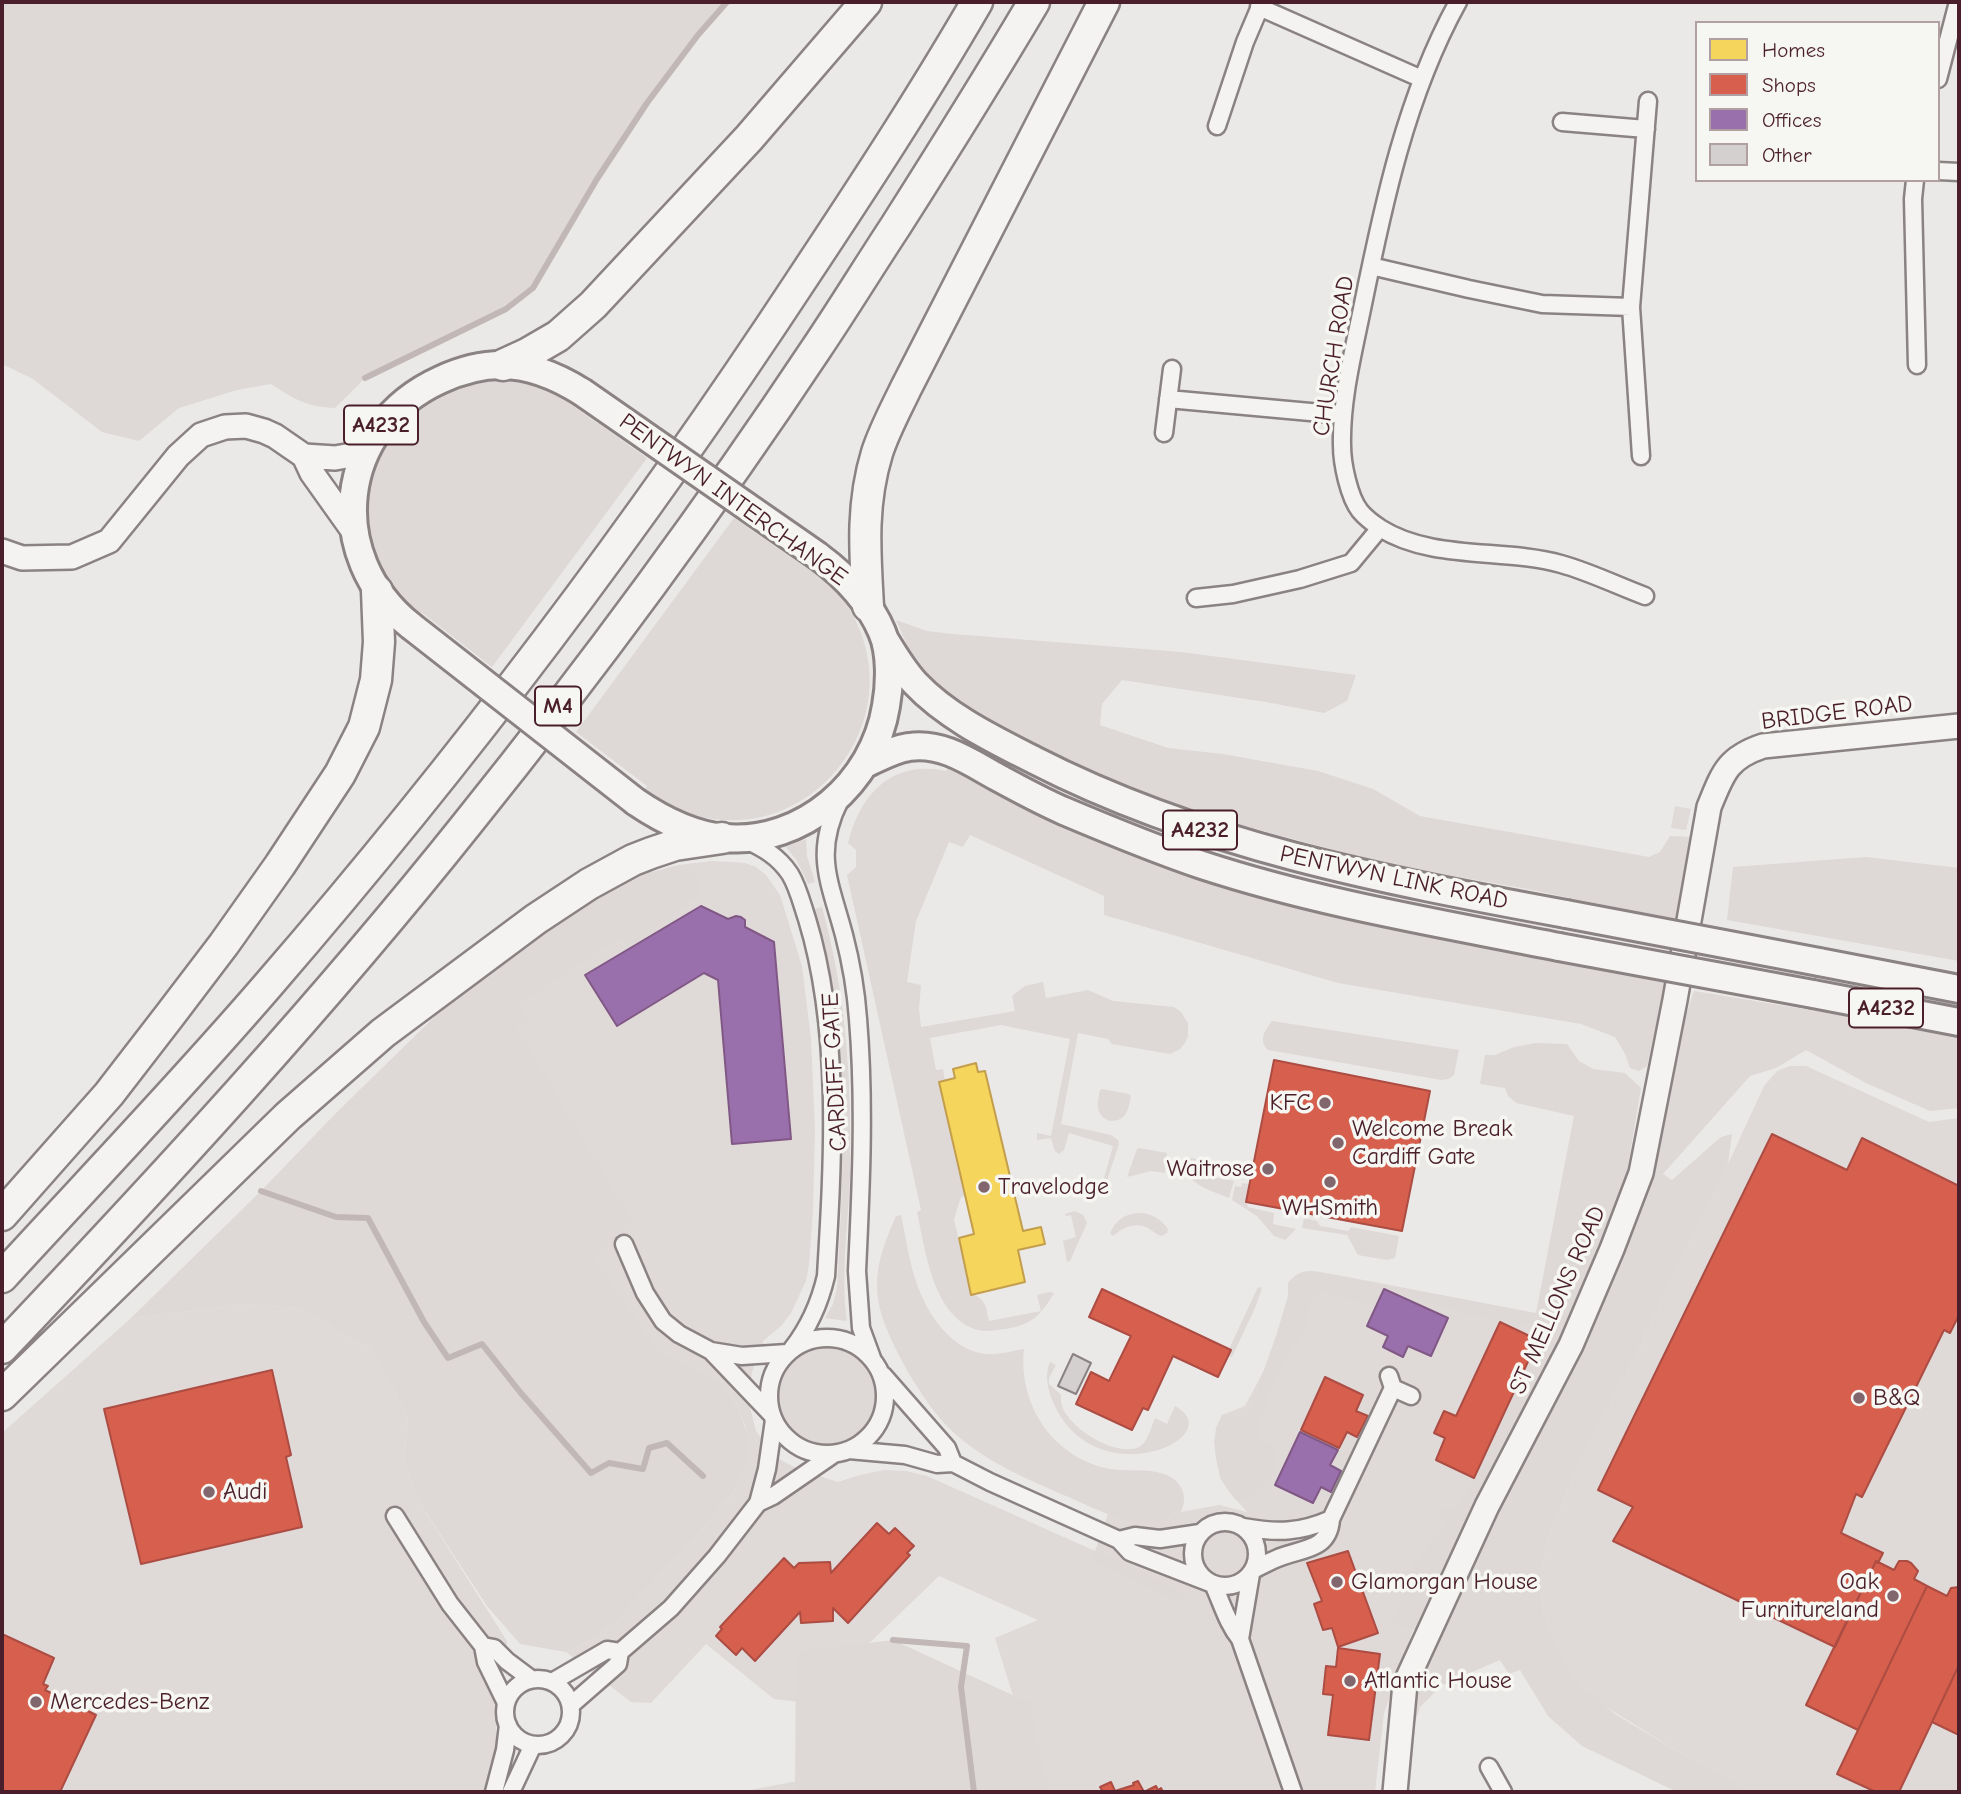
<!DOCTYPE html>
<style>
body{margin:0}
#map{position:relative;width:1961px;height:1794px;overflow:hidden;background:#ebe9e7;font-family:"Comic Neue",sans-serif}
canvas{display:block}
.frame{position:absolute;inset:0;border:4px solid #4a1f2b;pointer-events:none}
.legend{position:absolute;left:1695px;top:21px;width:245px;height:161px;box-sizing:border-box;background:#f6f6f2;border:2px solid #b1a0a2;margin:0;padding:9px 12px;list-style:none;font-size:21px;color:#4a1f2b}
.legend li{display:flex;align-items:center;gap:14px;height:35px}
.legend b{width:35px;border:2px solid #b1a0a2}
</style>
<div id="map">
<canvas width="1961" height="1794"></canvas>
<div class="frame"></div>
<ul class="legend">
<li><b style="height:19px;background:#f6d55c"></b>Homes</li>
<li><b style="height:19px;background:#d6604d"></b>Shops</li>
<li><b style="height:19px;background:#9970ab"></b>Offices</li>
<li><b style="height:19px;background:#d3d0cf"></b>Other</li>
</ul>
</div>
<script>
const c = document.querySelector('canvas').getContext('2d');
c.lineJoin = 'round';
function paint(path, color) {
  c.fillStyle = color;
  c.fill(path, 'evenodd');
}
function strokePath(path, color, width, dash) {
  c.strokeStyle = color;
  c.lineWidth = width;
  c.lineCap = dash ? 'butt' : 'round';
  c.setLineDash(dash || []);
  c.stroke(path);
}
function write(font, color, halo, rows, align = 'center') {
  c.font = font + ' "Comic Neue",sans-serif';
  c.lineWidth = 7;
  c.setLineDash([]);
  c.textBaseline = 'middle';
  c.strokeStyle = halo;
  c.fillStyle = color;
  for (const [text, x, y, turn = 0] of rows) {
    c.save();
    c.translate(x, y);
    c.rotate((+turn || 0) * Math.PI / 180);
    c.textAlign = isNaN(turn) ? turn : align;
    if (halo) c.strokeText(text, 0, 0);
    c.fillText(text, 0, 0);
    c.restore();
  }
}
paint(new Path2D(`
 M1675,806L1691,809L1686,830L1671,828Z
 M712,861L745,863L756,867L766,875L780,895L802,966L811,1039L815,1130L813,1210L809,1265L806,1281L791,1313L781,1326L763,1341L765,1350L755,1363L752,1372L748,1399L756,1431L777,1458L798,1469L838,1482L860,1475L884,1470L906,1471L927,1476L1095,1551L1108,1514L1142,1524L1168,1518L1177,1510L1181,1512L1219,1505L1247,1512L1230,1493L1220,1478L1214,1443L1216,1428L1222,1415L1245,1406L1282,1336L1309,1277L1383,1287L1563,1318L1415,1625L1384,1713L1375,1792H1037L1024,1731L995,1638L1038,1620L939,1576L807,1703L774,1699L706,1644L651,1703L631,1702L566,1652L587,1642L616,1622L692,1541L734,1491L748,1464L746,1428L739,1410L730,1394L651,1362L584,1260L467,994L653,872L678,865Z
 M1790,1066H1806L1929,1122L1959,1118V1792H1754L1680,1753L1600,1703L1580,1685L1565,1660L1543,1612L1541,1591L1542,1568L1549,1535L1577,1468L1635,1357L1728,1164L1764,1086L1777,1071Z
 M244,1304L297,1308L370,1348L408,1417L404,1460L419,1502L507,1641L496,1731L514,1792H2V1433L130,1319Z
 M808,1779V1792H739Z`), '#dfd9d8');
paint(new Path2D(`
 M2,2H727L698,35L647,103L597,179L533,288L506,309L365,378L335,408C307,407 294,399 271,384L237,390L179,408L139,441L102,432L33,379L2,364Z
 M500,379C528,382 551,388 575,403L573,406L647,458L492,667L421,612L419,614C399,596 381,574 373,548C354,483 390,413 452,388C468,382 484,380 500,379Z
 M734,518L808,569L811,567C836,585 854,610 863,639C894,734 812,833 713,819C688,816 664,805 644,791L647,786L576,732Z
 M896,620L927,631L953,634L1181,652L1356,675L1347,701L1324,713L1266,702L1122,680L1102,704L1100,725L1168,748L1223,754L1318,771L1373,789L1420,816L1649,857L1660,852L1670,836L1690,837L1676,920L1527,889L1381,863L1158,802L1098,777L1015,738L969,711L934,682L908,647Z
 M949,765L966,773L979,783L1090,838L1151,862L1249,892L1384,927L1665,983L1647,1066L1639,1071L1630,1068L1625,1054L1615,1037L1581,1024L1338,983L1104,915V896L970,835L963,847L949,842L916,921L907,982L921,985L919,1009L921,1027L1015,1011L1012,996L1025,986L1043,982L1046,998L1088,990L1113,1001L1174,1007L1181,1012L1188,1023V1036L1185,1043L1180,1049L1170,1054L1112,1044L1108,1039L1078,1033L1061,1124L1111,1135L1118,1140L1119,1144L1106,1183H1105L1103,1182L1113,1146L1069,1133L1064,1150L1059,1154L1055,1151L1051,1138L1037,1140V1133L1051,1136L1070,1039L1001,1025L930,1038L936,1070L943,1069L945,1080L939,1082L965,1196L961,1197L954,1219L971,1294C986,1298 986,1308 989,1321L1041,1311L1037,1295L1049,1292L1054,1293C1041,1315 1032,1325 1005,1329C997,1330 986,1332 978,1330C933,1318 925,1249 917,1212L921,1210L847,875L856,867V850L848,843C860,794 892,759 946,771Z
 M806,839L807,856L815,882L808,884L797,861L786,847Z
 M1866,857L1959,868V961L1727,920L1733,867Z
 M675,866L689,873L695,872L700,898L692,899L684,907L669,916L662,925L652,929L638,941L628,945L622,937L519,1004L528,1019L516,1027L632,1221L593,1258L659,1352L717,1381L730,1394L739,1410L748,1436L749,1449L748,1464L734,1491L692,1541L616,1622L587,1642L566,1652L520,1644L487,1606L419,1502L404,1460L408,1417L370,1348L297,1308L244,1304L130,1319L261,1191L335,1114L462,990L601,892L649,867L653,872Z
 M822,907C846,993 852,1082 850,1172C849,1221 840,1272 847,1321L825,1318L833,1304L837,1288C844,1162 852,1031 814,909Z
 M1694,991L1828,1013L1959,1037V1108L1930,1111L1866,1083L1806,1050L1776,1068L1750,1076L1663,1174L1672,1180L1721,1137L1732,1134L1728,1164L1635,1357L1577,1468L1549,1535L1542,1568L1541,1591L1543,1612L1565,1660L1580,1685L1615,1714L1680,1753L1754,1792H1677L1582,1746L1548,1716L1520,1670L1509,1674L1500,1660L1442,1685L1420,1707L1403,1761L1408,1695L1579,1336Z
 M1272,1021L1459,1050L1454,1075L1448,1079L1441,1080L1268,1050C1258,1040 1265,1030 1272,1021Z
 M1536,1043L1567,1044L1579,1061L1593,1069L1625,1073L1641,1088L1625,1183L1576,1322L1424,1633L1391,1622L1403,1599L1412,1568L1437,1535L1446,1529L1437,1507L1460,1509L1458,1502L1473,1485L1538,1347L1539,1338L1534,1326L1466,1314L1384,1289L1374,1303C1355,1303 1341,1299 1324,1291L1313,1296L1303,1335L1294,1344L1269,1393L1261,1418L1260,1439L1277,1447L1274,1473L1253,1495L1237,1501C1216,1477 1208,1445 1222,1415L1247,1418L1276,1336L1288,1296V1283C1302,1265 1317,1272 1337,1275L1536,1313L1574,1116L1516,1103L1508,1096L1505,1088L1480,1084L1485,1055H1495L1514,1047Z
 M1102,1089L1129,1094L1131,1096C1128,1110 1127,1121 1110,1121C1095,1115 1097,1105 1100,1090Z
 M1139,1148L1167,1153L1165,1173L1151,1171L1127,1177L1137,1149Z
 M1190,1158L1196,1159L1193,1173L1234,1181L1229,1198C1213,1191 1183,1184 1185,1162Z
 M1242,1183L1249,1184L1246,1202L1248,1207L1274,1213L1273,1224L1296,1229L1285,1240L1274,1236L1257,1216L1232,1200L1235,1186L1241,1187Z
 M1075,1211L1083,1215L1087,1223L1070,1261L1067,1262L1063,1241L1076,1237L1071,1215L1066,1216L1065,1214Z
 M1139,1213C1151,1213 1161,1219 1168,1229L1167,1233L1161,1236C1155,1234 1151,1229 1146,1227C1134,1222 1122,1228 1113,1236L1110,1233C1116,1220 1124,1214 1139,1213Z
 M901,1215C906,1238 909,1262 917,1284C927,1314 952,1351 986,1354C999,1355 1012,1351 1024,1349C1018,1405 1053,1458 1110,1469C1128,1472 1147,1468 1164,1474C1181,1480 1189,1495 1181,1512L1177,1510C1169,1519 1156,1525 1144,1524C1123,1522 1093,1508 1073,1499C1030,1480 983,1462 949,1428C924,1404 888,1342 880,1309C872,1273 882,1249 896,1216Z
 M1304,1218L1317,1221L1320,1226L1348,1231L1351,1227L1399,1236L1395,1258L1387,1260L1358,1255L1347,1235L1302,1228Z
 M1258,1287L1262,1288L1255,1308L1232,1357L1228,1356L1231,1350L1229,1349Z
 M779 1396a48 48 0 1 1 96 0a48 48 0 1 1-96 0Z
 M1050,1362L1056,1365L1049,1378V1384L1061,1395C1056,1423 1117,1459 1139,1447C1148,1442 1151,1427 1155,1418L1167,1424L1175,1406C1232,1438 1095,1497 1054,1404C1048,1392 1044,1374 1050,1362Z
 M1095,1551L1186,1593L1182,1603L1091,1561Z
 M893,1640L1032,1704L1034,1727L1049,1792H795L796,1652Z`), '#ded8d7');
const homes = new Path2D(`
 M976,1063L978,1072L985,1071L1023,1231L1041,1227L1045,1244L1018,1250L1025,1282L971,1295L959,1238L974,1234L939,1082L955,1078L953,1069Z`);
paint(homes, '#f6d55c');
strokePath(homes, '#c29e4d', 2);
const shops = new Path2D(`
 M1274,1060L1430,1091L1402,1231L1246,1202Z
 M1772,1134L1847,1170L1862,1138L1959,1186V1315L1950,1333L1944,1330L1862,1497L1856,1494L1841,1533L1883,1553L1878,1563L1876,1561L1835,1647L1613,1541L1633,1507L1598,1490Z
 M1102,1289L1231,1350L1218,1377L1173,1356L1148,1410L1143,1408L1132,1430L1076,1404L1091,1372L1109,1381L1131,1336L1089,1317Z
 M1500,1322L1538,1340L1474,1478L1436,1460L1445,1438L1434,1433L1444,1411L1456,1416Z
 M272,1370L291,1455L286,1457L302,1527L141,1564L104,1409Z
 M1325,1377L1363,1395L1356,1411L1368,1416L1357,1437L1347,1432L1339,1448L1301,1430Z
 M877,1523L889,1534L895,1528L914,1546L907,1553L910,1555L848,1623L833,1608V1621L801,1623L800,1612L755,1661L742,1648L736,1655L716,1636L722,1629L720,1627L784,1558L794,1568L799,1563L830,1562L831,1573Z
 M1348,1551L1378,1633L1338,1647L1332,1628L1323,1630L1314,1604L1322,1601L1307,1563Z
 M1876,1561L1894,1570L1899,1561H1907L1911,1563L1918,1571L1914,1579L1927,1586L1858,1730L1806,1705Z
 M1927,1586L1947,1596L1951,1588L1959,1587V1665L1899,1792H1876L1837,1774Z
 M2,1634L54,1658L43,1684L48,1686L45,1690L96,1715L60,1792H2Z
 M1338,1648L1380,1654L1369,1740L1328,1735L1333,1695L1323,1694L1326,1666L1336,1667Z
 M1959,1665V1735L1932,1722Z
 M1138,1781L1144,1792L1156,1786L1158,1790L1161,1788L1163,1792H1103L1100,1787L1111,1782L1115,1791L1134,1785L1133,1783Z`);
paint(shops, '#d6604d');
strokePath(shops, '#ac4c43', 2);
const offices = new Path2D(`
 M701,906L728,919L736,916L741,917L745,920V927L774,942L791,1139L732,1144L718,980L704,973L617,1026L585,975Z
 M1384,1289L1448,1318L1431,1356L1408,1346L1403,1357L1383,1347L1388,1336L1367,1326Z
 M1300,1432L1338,1450L1330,1465L1341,1471L1331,1492L1321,1487L1313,1503L1275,1485Z`);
paint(offices, '#9970ab');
strokePath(offices, '#815885', 2);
strokePath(new Path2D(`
 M365,378L506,309L533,288L597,179L647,103L698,35L727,2
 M261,1191L336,1217L368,1218L424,1322L448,1358L482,1344L520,1392L591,1473L609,1463L643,1469L649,1448L667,1443L703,1476
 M893,1640L967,1646L961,1687L974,1792`), '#c2b7b7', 6);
const building = new Path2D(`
 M1073,1354L1091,1363L1076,1394L1058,1386Z`);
paint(building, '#d3d0cf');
strokePath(building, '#8b8283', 2);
const street = new Path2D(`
 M1458,2C1406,96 1383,205 1362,309C1353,353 1341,400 1342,445C1342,464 1349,497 1360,511C1365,517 1374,524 1380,528C1432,561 1504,548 1561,564C1590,572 1618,586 1645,596
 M1259,7L1422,79
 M1938,79L1958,2
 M1562,122L1646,129
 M1217,126L1245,42L1262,2
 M1938,171L1959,172
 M1915,180L1913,199L1917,365
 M1371,266L1469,289L1542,304L1631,307L1648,101
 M1631,307L1641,456
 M1168,399L1343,415
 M1164,433L1172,369
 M1196,598L1233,594L1300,579L1351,563L1380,528
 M840,800C813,854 830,882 844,935C851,962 856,991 858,1019C865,1103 861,1187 857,1271L861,1328L872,1358
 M744,839C763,848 778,856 790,874C798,887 802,904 807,919C841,1030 833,1161 826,1276C820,1302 809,1327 792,1349
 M624,1244L645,1293L663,1321L679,1334L711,1351L772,1415
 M769 1396a58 58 0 1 1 116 0a58 58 0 1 1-116 0Z
 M711,1351L742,1356L787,1353
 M883,1375L947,1448L953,1463
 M1389,1376L1393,1388L1411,1396
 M849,1450L905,1455L937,1464L953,1463L990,1482L1119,1540L1130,1552L1210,1583
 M758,1503L767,1469L774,1420
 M395,1516L450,1604L483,1646L486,1662L506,1703
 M1193 1554a32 32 0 1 1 64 0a32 32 0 1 1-64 0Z
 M1243,1527C1277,1533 1299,1533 1331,1519
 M1119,1540L1135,1536L1160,1539L1200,1533
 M1253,1570C1262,1566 1270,1561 1278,1558C1302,1548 1329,1551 1331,1519L1393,1388
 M1213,1584C1222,1603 1227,1623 1240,1639L1293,1792
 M1240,1639L1251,1574
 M483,1646L494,1648L507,1661L531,1679
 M505 1712a33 33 0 1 1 66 0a33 33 0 1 1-66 0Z
 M552,1682L607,1650L620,1652
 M571,1705L618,1664L620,1652L671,1608L717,1556L758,1503L773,1496L834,1454
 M1489,1767L1503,1792
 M494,1792L505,1750L508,1725
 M511,1792L533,1745`);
const secondary = new Path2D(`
 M304,456L312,473L354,532
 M2,551L22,558L72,557L109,541L178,456L201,435L225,427L246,426L264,431L275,436L304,456L335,458L358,454L366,449
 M1395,1792L1405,1684L1487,1506L1571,1345L1612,1249L1641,1173L1675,1000L1709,807C1723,773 1727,758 1763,746L1959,726`);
const primary = new Path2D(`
 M411,626C323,556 337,427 440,380C459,371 480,365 502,365C531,365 558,377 582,392
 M885,640C894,655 903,670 915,683C947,717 993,739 1034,760C1202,846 1382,880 1566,914
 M865,764C879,758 893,749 909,747C942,742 970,762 997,777C1019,789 1041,801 1064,811C1109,830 1155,849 1202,865C1318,903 1439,923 1559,947
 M636,802C661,819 693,835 724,838C803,845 874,782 886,706C890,684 891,653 882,632C869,601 845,576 818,556
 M1819,962L1959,989
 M1813,994L1959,1022`);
const highway = new Path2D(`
 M503,365L527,354L558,336L593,305L749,138L866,2
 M868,606C865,553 861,505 877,453C884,431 896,409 906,388L1104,2
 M2,1215L109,1094L170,1015L224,944L280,865L340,774L364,727L376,680L379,642L377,591
 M2,1277C91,1180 183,1084 269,984C461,762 639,527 800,282C861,190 922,97 977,2
 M2,1348C162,1179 321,1007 467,824C590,671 707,513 816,349C843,309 868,268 895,227C942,153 989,78 1034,2
 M2,1395L288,1116L383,1033L536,919L589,884L633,860L651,853L675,845L722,838`);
strokePath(street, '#8b8283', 21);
strokePath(secondary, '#8b8283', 28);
strokePath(primary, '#8b8283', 32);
strokePath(highway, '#8b8283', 35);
strokePath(street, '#f4f3f1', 16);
strokePath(secondary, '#f4f3f1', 23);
strokePath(primary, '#f4f3f1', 26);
strokePath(highway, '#f4f3f1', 30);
const primaryBridge = new Path2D(`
 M582,392L818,556
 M411,626L636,802
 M1566,914L1819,962
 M1559,947L1813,994`);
strokePath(primaryBridge, '#8b8283', 32, []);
strokePath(primaryBridge, '#f4f3f1', 26);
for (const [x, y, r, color] of [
 [1325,1103,7,"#82666d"],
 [1338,1143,7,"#82666d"],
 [1268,1169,7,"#82666d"],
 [1330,1182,7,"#82666d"],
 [984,1187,7,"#82666d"],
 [1859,1398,7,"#82666d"],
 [209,1492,7,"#82666d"],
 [1337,1582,7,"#82666d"],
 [1893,1596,7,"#82666d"],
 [1350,1681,7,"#82666d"],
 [36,1702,7,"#82666d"]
]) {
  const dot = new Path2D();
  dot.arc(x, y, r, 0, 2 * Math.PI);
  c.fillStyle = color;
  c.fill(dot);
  strokePath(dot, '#f6f6f2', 2.5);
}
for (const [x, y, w] of [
 [381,425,74],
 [558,706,46],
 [1200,830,74],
 [1886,1008,74]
]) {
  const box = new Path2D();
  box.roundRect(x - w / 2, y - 19.5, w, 39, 5);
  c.fillStyle = '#f6f6f2';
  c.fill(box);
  strokePath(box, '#4a1f2b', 2);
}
write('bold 23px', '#4a1f2b', null, [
 ["A4232",381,425],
 ["M4",558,706],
 ["A4232",1200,830],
 ["A4232",1886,1008]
]);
write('24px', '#4a1f2b', '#f6f6f2', [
 ["CHURCH ROAD",1334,356,-81],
 ["PENTWYN INTERCHANGE",733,500,36],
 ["BRIDGE ROAD",1837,713,-7],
 ["PENTWYN LINK ROAD",1394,878,12],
 ["CARDIFF GATE",835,1072,-93],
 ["ST MELLONS ROAD",1558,1300,-66]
]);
write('24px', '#4a1f2b', '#f6f6f2', [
 ["KFC",1311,1103,"right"],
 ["Welcome Break",1352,1129],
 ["Cardiff Gate",1352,1157],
 ["Waitrose",1254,1169,"right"],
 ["Travelodge",998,1187],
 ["WHSmith",1330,1208,"center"],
 ["B&Q",1873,1398],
 ["Audi",223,1492],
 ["Glamorgan House",1351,1582],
 ["Oak",1879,1582,"right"],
 ["Furnitureland",1879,1610,"right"],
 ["Atlantic House",1364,1681],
 ["Mercedes-Benz",50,1702]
], 'left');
</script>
